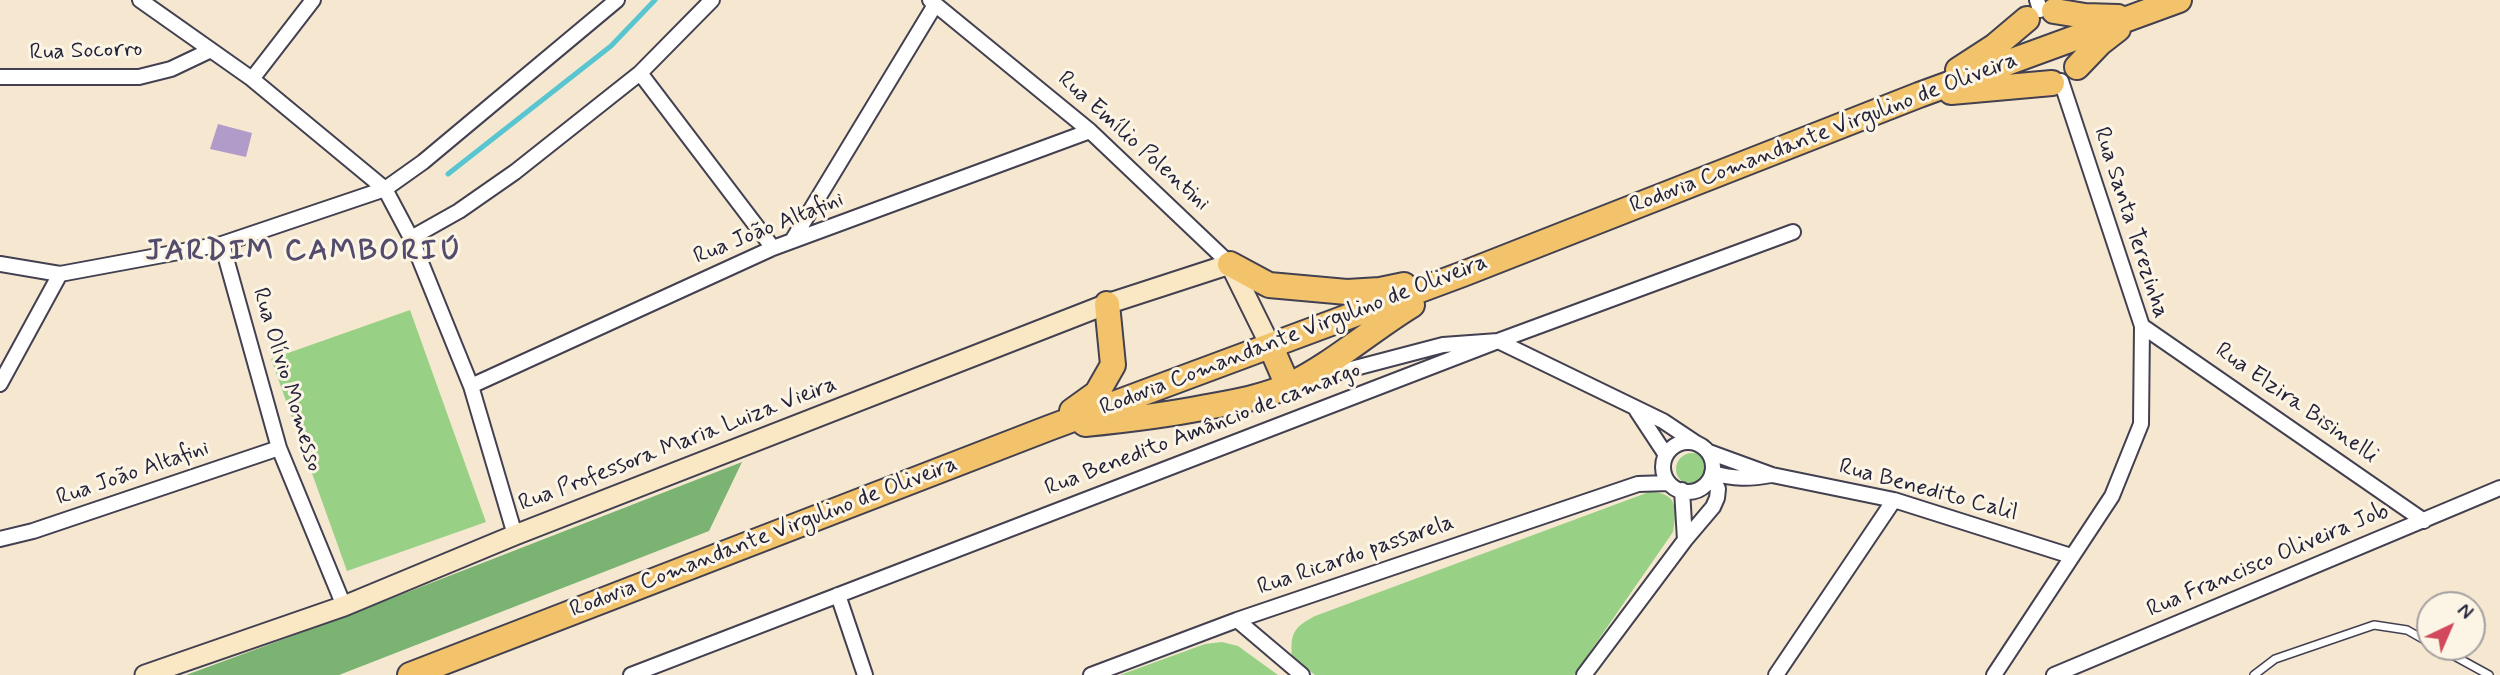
<!DOCTYPE html>
<meta charset="utf-8">
<style>
body{margin:0}
#map{position:relative;width:2500px;height:675px;overflow:hidden;background:#f6e8d0;font-family:Mynerve,sans-serif}
canvas{display:block}
.north{position:absolute;left:2416px;top:591px;width:70px;height:70px;box-sizing:border-box;background:#fcf5e5;border:2px solid #a5a1a1;border-radius:50%;rotate:44deg;font-size:19px;font-weight:700;line-height:28px;text-align:center;color:#22223b}
.north::after{content:'';display:block;margin:auto;width:24px;height:32px;background:#d1495b;clip-path:polygon(50% 0,100% 100%,50% 72%,0 100%)}
</style>
<div id="map">
<canvas width="2500" height="675"></canvas>
<div class="north">N</div>
</div>
<script>
const c = document.querySelector('canvas').getContext('2d');
c.lineJoin = 'round';
function paint(path, color) {
  c.fillStyle = color;
  c.fill(path, 'evenodd');
}
function strokePath(path, color, width, dash) {
  c.strokeStyle = color;
  c.lineWidth = width;
  c.lineCap = dash ? 'butt' : 'round';
  c.setLineDash(dash || []);
  c.stroke(path);
}
function write(font, color, halo, rows, align = 'center') {
  c.font = font + ' Mynerve,sans-serif';
  c.lineWidth = 6;
  c.setLineDash([]);
  c.textBaseline = 'middle';
  c.strokeStyle = halo;
  c.fillStyle = color;
  for (const [text, x, y, turn = 0] of rows) {
    c.save();
    c.translate(x, y);
    c.rotate((+turn || 0) * Math.PI / 180);
    c.textAlign = isNaN(turn) ? turn : align;
    if (halo) c.strokeText(text, 0, 0);
    c.fillText(text, 0, 0);
    c.restore();
  }
}
paint(new Path2D(`
 M410,310L486,522L347,571L271,359Z
 M1676 469a16 16 0 1 1 32 0a16 16 0 1 1-32 0Z
 M1649,492C1678,492 1677,509 1673,532L1574,675H1315L1292,657C1290,633 1294,627 1315,616Z
 M1222,642L1238,646L1278,675H1120L1205,644Z`), '#98d185');
paint(new Path2D(`
 M742,462L709,531L339,675H186L341,618Z`), '#7ab372');
strokePath(new Path2D(`
 M448,174L611,46L655,0`), '#59c5d1', 5);
paint(new Path2D(`
 M218,124L252,133L246,157L210,149Z`), '#b19bc9');
const lane = new Path2D(`
 M2438,647L2489,675
 M2254,675L2275,659L2374,625L2407,630L2430,643`);
const street = new Path2D(`
 M140,0L252,79L385,189L411,238L471,386L515,535
 M930,0L1090,131L1230,264
 M2037,0L2040,10
 M640,73L773,248
 M0,77H139L171,69L211,50
 M252,79L313,0
 M411,238L459,211L515,172L640,73L712,0
 M792,241L935,5
 M222,244L279,448L344,606
 M0,264L60,274L222,244L385,189L423,162L617,0
 M2142,326L2424,521
 M1317,378L1443,345L1498,341L1663,421L1696,443
 M0,384L60,274
 M471,386L773,248L1090,131
 M1637,411L1666,455
 M1663 467a25 25 0 1 1 50 0a25 25 0 1 1-50 0Z
 M1709,452L1772,475L1894,500L2071,556
 M1712,473C1734,479 1749,479 1771,475
 M1682,490L1685,540
 M0,539L33,531L279,448
 M838,595L865,675
 M1237,620L1302,675
 M631,675L1498,341L1793,232
 M1091,675L1237,620L1638,484L1669,483
 M1584,675L1685,540L1713,507L1717,498L1718,489L1712,475
 M1776,675L1894,500
 M1994,675L2112,496L2141,424L2142,326L2061,81
 M2054,675L2500,488`);
const secondary = new Path2D(`
 M145,675L344,606L515,535L1107,304L1230,264L1271,347`);
const highway = new Path2D(`
 M2054,11L2085,16L2118,17
 M2077,67L2100,43L2118,29
 M1958,70L1995,46L2027,19
 M1951,92L2052,83
 M1230,264L1269,285L1347,292L1380,290L1404,285
 M1271,347L1288,386
 M1072,411L1097,393L1113,365L1107,304
 M1085,424C1126,420 1167,415 1207,407C1236,402 1264,397 1290,385C1333,364 1371,330 1412,305
 M410,675L1049,428L1463,274L1919,95L2179,0`);
strokePath(lane, '#424051', 10);
strokePath(street, '#424051', 18);
strokePath(secondary, '#424051', 23);
strokePath(highway, '#424051', 28);
strokePath(lane, '#fff', 7);
strokePath(street, '#fff', 14);
strokePath(secondary, '#fae7c3', 19);
strokePath(highway, '#f2c36a', 24);
write('23px', '#22223b', '#fcf5e5', [
 ["Rua Socorro",86,52,-2],
 ["Rodovia Comandante Virgulino de Oliveira",1824,134,-21],
 ["Rua Emílio Polentini",1133,142,42],
 ["Rua Santa Terezinha",2130,223,72],
 ["Rua João Altafini",769,229,-22],
 ["Rodovia Comandante Virgulino de Oliveira",1294,336,-21],
 ["Rua Olívio Momesso",286,380,73],
 ["Rua Elzira Bisinelli",2296,404,35],
 ["Rua Benedito Amâncio de camargo",1203,430,-21],
 ["Rua Professora Maria Luiza Vieira",678,445,-21],
 ["Rua João Altafini",133,474,-19],
 ["Rua Benedito Calil",1928,491,15],
 ["Rodovia Comandante Virgulino de Oliveira",764,538,-21],
 ["Rua Ricardo passarela",1356,556,-19],
 ["Rua Francisco Oliveira Job",2268,561,-23]
]);
c.letterSpacing = '2px';
write('bold 30px', '#544c6d', '#fcf5e5', [
 ["JARDIM CAMBORIÚ",304,253]
]);
c.letterSpacing = '0px';
</script>
